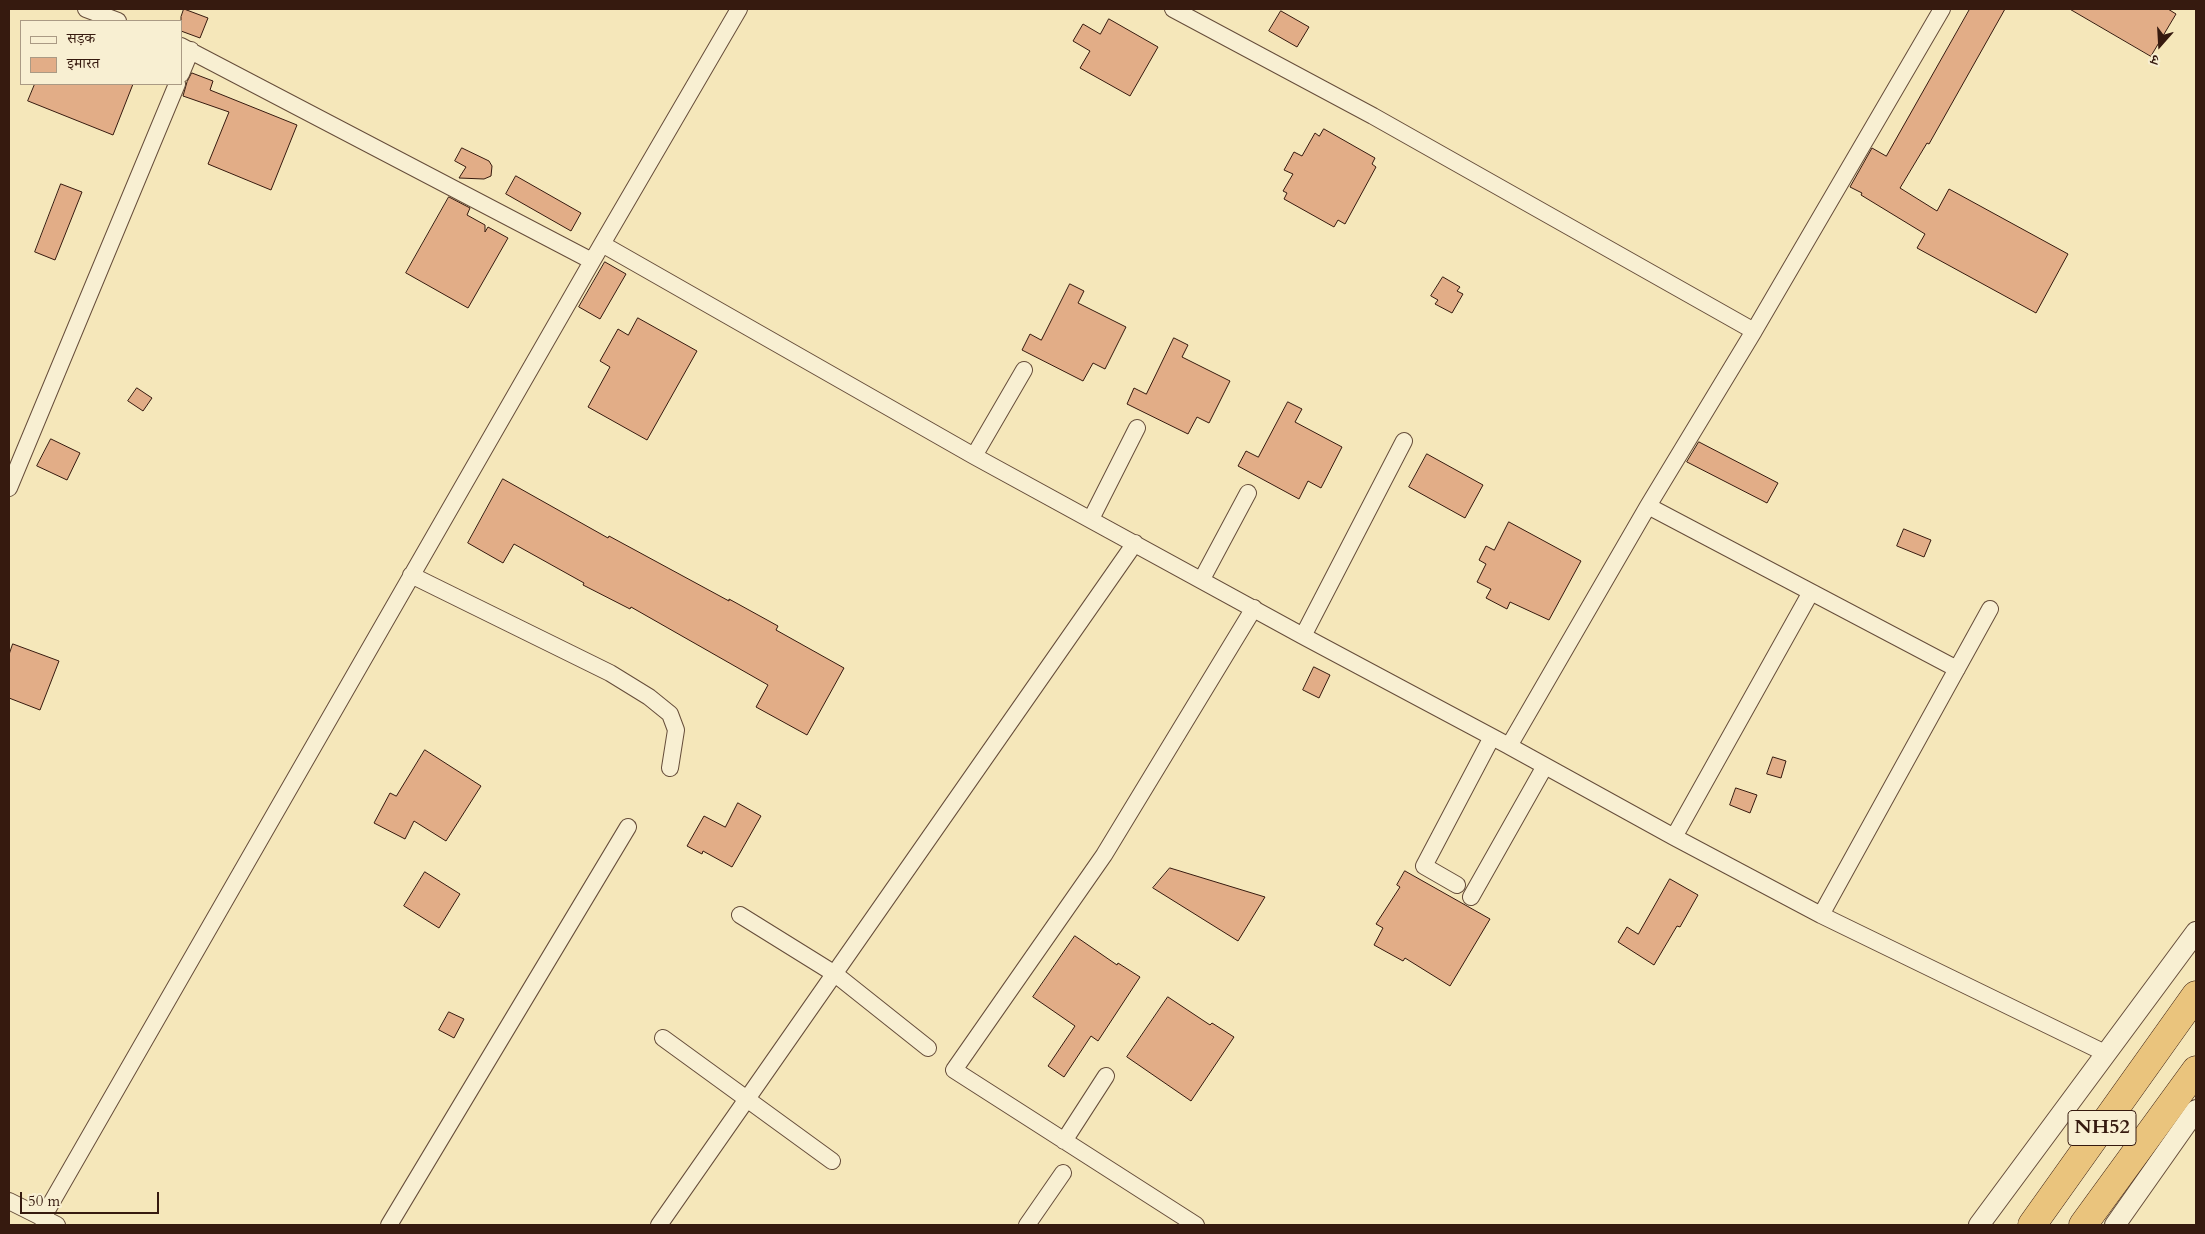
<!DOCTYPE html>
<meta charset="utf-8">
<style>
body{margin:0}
#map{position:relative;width:2205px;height:1234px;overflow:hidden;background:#f5e7ba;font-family:Cardo,"Noto Serif Devanagari",serif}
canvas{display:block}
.frame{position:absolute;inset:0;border:10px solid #361a0f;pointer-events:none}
.legend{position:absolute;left:20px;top:20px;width:162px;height:65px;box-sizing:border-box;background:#f8efd2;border:1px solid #aa9a84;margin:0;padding:6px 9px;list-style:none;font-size:15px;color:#361a0f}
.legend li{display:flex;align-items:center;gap:10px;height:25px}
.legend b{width:25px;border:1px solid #aa9a84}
.north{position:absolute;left:2135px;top:20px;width:50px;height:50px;-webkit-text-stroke:4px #f8efd2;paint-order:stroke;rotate:199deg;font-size:14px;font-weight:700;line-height:20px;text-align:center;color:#361a0f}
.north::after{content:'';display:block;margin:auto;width:18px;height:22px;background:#361a0f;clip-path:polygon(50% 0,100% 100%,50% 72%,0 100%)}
.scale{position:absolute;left:20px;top:1192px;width:139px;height:22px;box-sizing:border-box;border:2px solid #361a0f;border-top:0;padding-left:6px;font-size:15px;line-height:18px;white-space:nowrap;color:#361a0f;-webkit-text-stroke:4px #f8efd2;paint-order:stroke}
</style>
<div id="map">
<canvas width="2205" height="1234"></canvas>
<div class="frame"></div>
<ul class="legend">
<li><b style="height:6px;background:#f8efd2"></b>सड़क</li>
<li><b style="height:14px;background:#e2ad87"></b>इमारत</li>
</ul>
<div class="north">उ</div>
<div class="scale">50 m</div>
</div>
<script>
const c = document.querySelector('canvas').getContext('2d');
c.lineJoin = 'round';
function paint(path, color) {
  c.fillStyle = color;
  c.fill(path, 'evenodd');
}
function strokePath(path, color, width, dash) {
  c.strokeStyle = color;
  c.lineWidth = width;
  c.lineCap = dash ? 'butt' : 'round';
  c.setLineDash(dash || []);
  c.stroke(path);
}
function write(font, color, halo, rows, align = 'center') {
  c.font = font + ' Cardo,serif';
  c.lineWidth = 4;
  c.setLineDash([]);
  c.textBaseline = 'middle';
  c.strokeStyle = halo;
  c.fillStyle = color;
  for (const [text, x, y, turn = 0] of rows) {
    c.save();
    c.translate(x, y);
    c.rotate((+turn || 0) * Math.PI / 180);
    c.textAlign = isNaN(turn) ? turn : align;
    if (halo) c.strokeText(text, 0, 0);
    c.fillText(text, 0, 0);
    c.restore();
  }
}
const building = new Path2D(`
 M184,9L208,18L200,38L181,31V17Z
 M1970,9H2005L1929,144L1927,143L1900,188L1937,211L1949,189L2068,254L2036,313L1917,248L1925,234L1861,195L1862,193L1850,187L1872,148L1886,156Z
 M2070,9H2168L2176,14L2151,56Z
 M1281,11L1309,27L1297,47L1269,31Z
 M1109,19L1158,47L1130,96L1080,68L1090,51L1073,41L1083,24L1100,34Z
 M192,73L213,81L210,90L297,125L271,190L208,164L229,112L183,96L187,82Z
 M35,84H133L113,135L28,101Z
 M1324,129L1375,158L1372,164L1376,167L1345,224L1338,220L1334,227L1284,199L1287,193L1283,191L1293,174L1284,170L1294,152L1302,156L1315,133L1319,136Z
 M462,148L489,161L492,166L491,176L484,179L459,178L466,167L455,161Z
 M516,176L581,213L571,231L506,194Z
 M61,184L82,192L55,260L35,252Z
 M449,197L470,208L467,215L485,225V232L488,227L508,238L468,308L406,273Z
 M605,262L626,274L600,319L579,307Z
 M1443,277L1460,287L1457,291L1463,294L1452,313L1435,304L1438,300L1431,296Z
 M1070,284L1084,291L1078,303L1126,327L1105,369L1093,363L1083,381L1022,350L1030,334L1041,340Z
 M638,318L697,351L647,440L588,407L610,367L600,361L618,329L628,335Z
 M1174,338L1188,345L1182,357L1230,381L1209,423L1197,417L1188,434L1127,404L1134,388L1146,394Z
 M137,388L152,398L143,411L128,401Z
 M1288,402L1302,409L1295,422L1342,447L1321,488L1308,481L1299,499L1238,466L1246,451L1258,457Z
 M51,439L80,453L67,480L37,466Z
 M1699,442L1778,483L1767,503L1687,462Z
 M1427,454L1483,485L1465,518L1409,487Z
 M503,479L608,538L609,536L729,601V599L778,626L776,630L844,668L807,735L756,707L768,685L631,607L630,609L583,585L584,583L514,544L503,563L468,543Z
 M1509,522L1581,561L1549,620L1510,602L1507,609L1486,598L1491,589L1477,582L1486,564L1479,560L1486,546L1494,550Z
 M1904,529L1931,540L1924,557L1897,546Z
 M13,644L59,661L40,710L9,698V655Z
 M1314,667L1330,675L1319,698L1303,690Z
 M425,750L481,786L446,841L414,821L405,839L374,823L390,793L396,796Z
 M1773,757L1786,761L1781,778L1767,774Z
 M1736,788L1757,795L1750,813L1730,805Z
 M738,803L761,816L732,867L703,851L702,854L687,846L704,816L725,827Z
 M1170,868L1265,897L1238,941L1153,888Z
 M1405,871L1490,919L1450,986L1405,958L1403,961L1374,945L1383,928L1376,924L1400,887L1397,885Z
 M425,872L460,894L439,928L404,906Z
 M1670,879L1698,895L1680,927L1677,926L1654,965L1618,942L1627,927L1638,934Z
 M1075,936L1117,965L1118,963L1140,977L1098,1041L1091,1036L1064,1077L1048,1066L1075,1026L1033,997Z
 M1168,997L1210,1025L1212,1023L1234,1037L1191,1101L1127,1057Z
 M449,1012L464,1019L454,1038L439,1030Z`);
paint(building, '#e2ad87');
strokePath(building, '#361a0f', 1);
const minor = new Path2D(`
 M86,9L118,21
 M181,46L592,261
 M181,74L191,50
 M602,244L974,456L1303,636L1509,746L1648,506L1754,331L1373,116L1173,9
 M1754,331L1942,9
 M974,456L1024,370
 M9,488L177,84
 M1648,506L1957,669
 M1091,519L1137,428
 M411,575L610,673L649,697L670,714L676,730L670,768
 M1202,579L1248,493
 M1303,636L1404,441
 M1509,746L1674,837L1821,915L2105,1053
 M1674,837L1811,592
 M1457,885L1424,866L1492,737
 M1471,897L1545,766
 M740,915L835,974L928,1048
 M1821,915L1990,609
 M663,1038L832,1161
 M1064,1141L1106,1076
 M9,1201L57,1225
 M42,1219L602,244L739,9
 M389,1225L628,827
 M659,1225L1135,543
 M1027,1225L1063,1173
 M1196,1225L954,1070L1104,855L1254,608`);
const tertiary = new Path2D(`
 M1979,1225L2196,932
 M2115,1225L2196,1110`);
const trunk = new Path2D(`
 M2032,1225L2196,995
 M2083,1225L2196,1070`);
strokePath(minor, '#664d3a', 18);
strokePath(tertiary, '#664d3a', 22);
strokePath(trunk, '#361a0f', 29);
strokePath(minor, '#f8efd2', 16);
strokePath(tertiary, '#f8efd2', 20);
strokePath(trunk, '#eac47d', 28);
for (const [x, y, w] of [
 [2102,1128,68]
]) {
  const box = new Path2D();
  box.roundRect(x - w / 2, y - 17.5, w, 35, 4);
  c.fillStyle = '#f8efd2';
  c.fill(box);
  strokePath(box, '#361a0f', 1);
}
write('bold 20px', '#361a0f', null, [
 ["NH52",2102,1128]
]);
</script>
